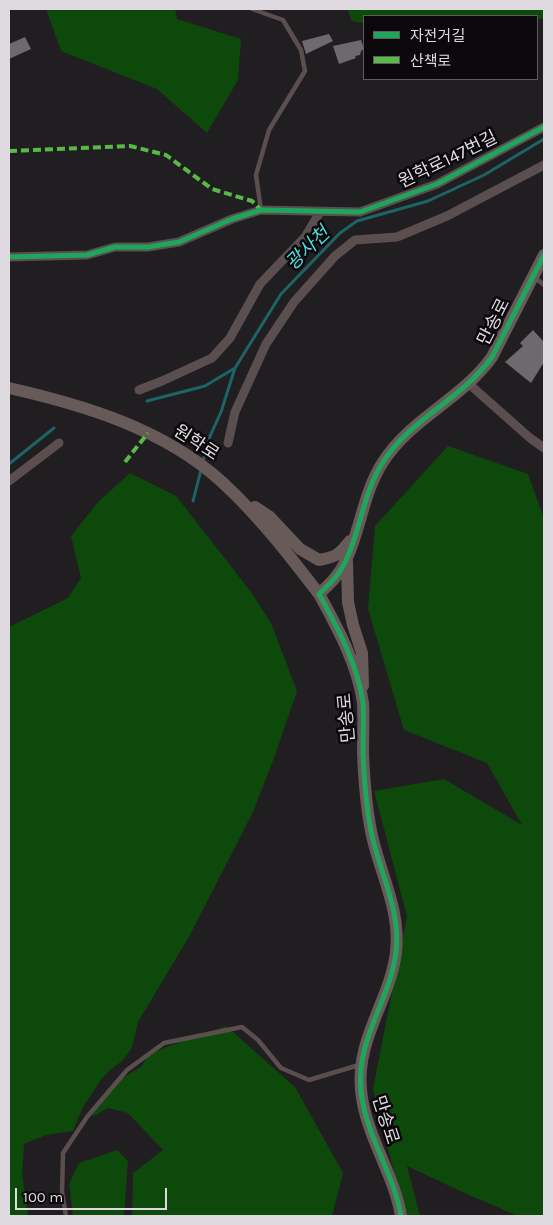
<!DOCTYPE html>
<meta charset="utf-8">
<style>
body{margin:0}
#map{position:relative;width:553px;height:1225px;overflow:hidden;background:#211e22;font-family:Karla,"Noto Sans KR",sans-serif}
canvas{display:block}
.frame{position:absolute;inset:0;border:10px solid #dedadf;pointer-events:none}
.legend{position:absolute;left:363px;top:15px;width:175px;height:65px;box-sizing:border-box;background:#0a080a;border:1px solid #5f5c5f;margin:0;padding:6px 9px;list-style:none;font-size:15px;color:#dedadf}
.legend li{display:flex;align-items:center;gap:10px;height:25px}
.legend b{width:25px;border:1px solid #5f5c5f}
.scale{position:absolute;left:15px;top:1188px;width:152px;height:22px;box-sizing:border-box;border:2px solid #dedadf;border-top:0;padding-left:6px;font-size:15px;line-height:18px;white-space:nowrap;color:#dedadf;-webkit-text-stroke:4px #0a080a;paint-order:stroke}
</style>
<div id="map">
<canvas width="553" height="1225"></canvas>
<div class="frame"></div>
<ul class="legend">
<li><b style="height:6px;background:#20a55d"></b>자전거길</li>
<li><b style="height:6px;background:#58b947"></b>산책로</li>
</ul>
<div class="scale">100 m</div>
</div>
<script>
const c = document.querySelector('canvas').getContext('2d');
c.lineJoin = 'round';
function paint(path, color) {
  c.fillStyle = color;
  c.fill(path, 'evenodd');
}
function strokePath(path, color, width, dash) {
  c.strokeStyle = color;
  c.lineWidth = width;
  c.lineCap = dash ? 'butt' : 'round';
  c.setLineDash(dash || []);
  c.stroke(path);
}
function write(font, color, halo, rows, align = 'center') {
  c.font = font + ' Karla,"Noto Sans KR",sans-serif';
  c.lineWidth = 5;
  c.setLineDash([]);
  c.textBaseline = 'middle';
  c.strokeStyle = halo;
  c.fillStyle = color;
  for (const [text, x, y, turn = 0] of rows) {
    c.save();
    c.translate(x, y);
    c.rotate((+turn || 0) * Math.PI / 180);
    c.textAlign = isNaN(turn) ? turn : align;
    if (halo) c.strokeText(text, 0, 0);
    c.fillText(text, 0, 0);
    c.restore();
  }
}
paint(new Path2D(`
 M46,9H175L177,19L241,39L238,80L207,133L157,89L61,51Z
 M347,9H544V18L537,20V16H364V23L352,21Z
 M448,446L528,474L544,519V1216H518L469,1195L407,1166L420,1216H405L373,1089L407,916L374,791L444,779L522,825L487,763L404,730L368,609L375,526Z
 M130,473L176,496L251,592L271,623L297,691L274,758L253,812L190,935L138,1022L132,1048L122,1061L110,1070L100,1081L83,1107L73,1131L46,1135L24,1144L22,1174L28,1216H9V627L68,598L81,578L71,536L98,502Z
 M226,1026L295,1087L343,1173L332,1216H132L133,1173L163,1150L128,1113L108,1108L92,1117L99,1101L124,1077L141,1067L150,1053Z
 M117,1150L128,1161L124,1216H73L69,1184L79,1163Z`), '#0d490b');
strokePath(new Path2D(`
 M147,401L205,386L235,368L281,294L340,233L357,221L428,201L484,175L544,139
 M203,461L210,436L221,412L235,368
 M9,464L54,428
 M193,501L201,470`), '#1c6466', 3);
paint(new Path2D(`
 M329,34L333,41L306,54L302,41Z
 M25,37L31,49L9,59V44Z
 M361,40L364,49L361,51L360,55L355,56L356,58L339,64L333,46Z
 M533,330L544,342V362L531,383L505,362L523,346L520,343Z`), '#6c6a6e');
strokePath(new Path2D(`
 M252,9L283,20L301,50L305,71L269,130L256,175L261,210
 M533,276L544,285
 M66,1216L62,1192L63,1153L87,1117L127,1070L164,1043L242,1027L258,1040L281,1068L309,1080L359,1065`), '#5b4e4f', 4.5);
strokePath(new Path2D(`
 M9,257L87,255L115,247H148L179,242L232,219L261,210L360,212L437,184L544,127
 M469,384L530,438L544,448
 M139,390L162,381L212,358L230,338L260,284L305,237L320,212
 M228,443L235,412L266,344L294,302L335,256L355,240L397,237L447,216L544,165
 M9,481L59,443`), '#5b4e4f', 9);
strokePath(new Path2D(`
 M9,388C84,405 164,429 222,482C259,516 289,555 319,594
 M255,507L270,517L300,549L319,560C336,557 340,554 350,541
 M347,561L348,602L353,625L362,653L363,686
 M401,1216C394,1173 365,1135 361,1090C356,1038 390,1001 396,952C401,909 379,872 371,831C366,805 364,779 363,752C363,735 364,719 363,703C358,665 337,627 319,594C331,583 341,573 347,558C361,527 364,491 383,462C410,419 462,399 492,357L544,255`), '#685a59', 12);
strokePath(new Path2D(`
 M9,151L130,146L166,155L212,189L252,201L261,210
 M125,462L148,433`), '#58b947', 4, [8, 4]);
strokePath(new Path2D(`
 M9,257L87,255L115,247H148L179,242L232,219L261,210L360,212L437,184L544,127
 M401,1216C394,1173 365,1135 361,1090C356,1038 390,1001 396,952C401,909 379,872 371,831C366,805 364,779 363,752C363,735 364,719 363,703C358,665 337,627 319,594C331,583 341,573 347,558C361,527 364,491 383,462C410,419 462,399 492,357L544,255`), '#20a55d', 5);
write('18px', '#dedadf', '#0a080a', [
 ["원학로147번길",448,160,-26],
 ["만송로",494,322,-63],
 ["원학로",196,443,33],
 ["만송로",347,718,-95],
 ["만송로",385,1120,72]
]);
write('italic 19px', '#4bdee0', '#0a080a', [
 ["광사천",308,249,-44]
]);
</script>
